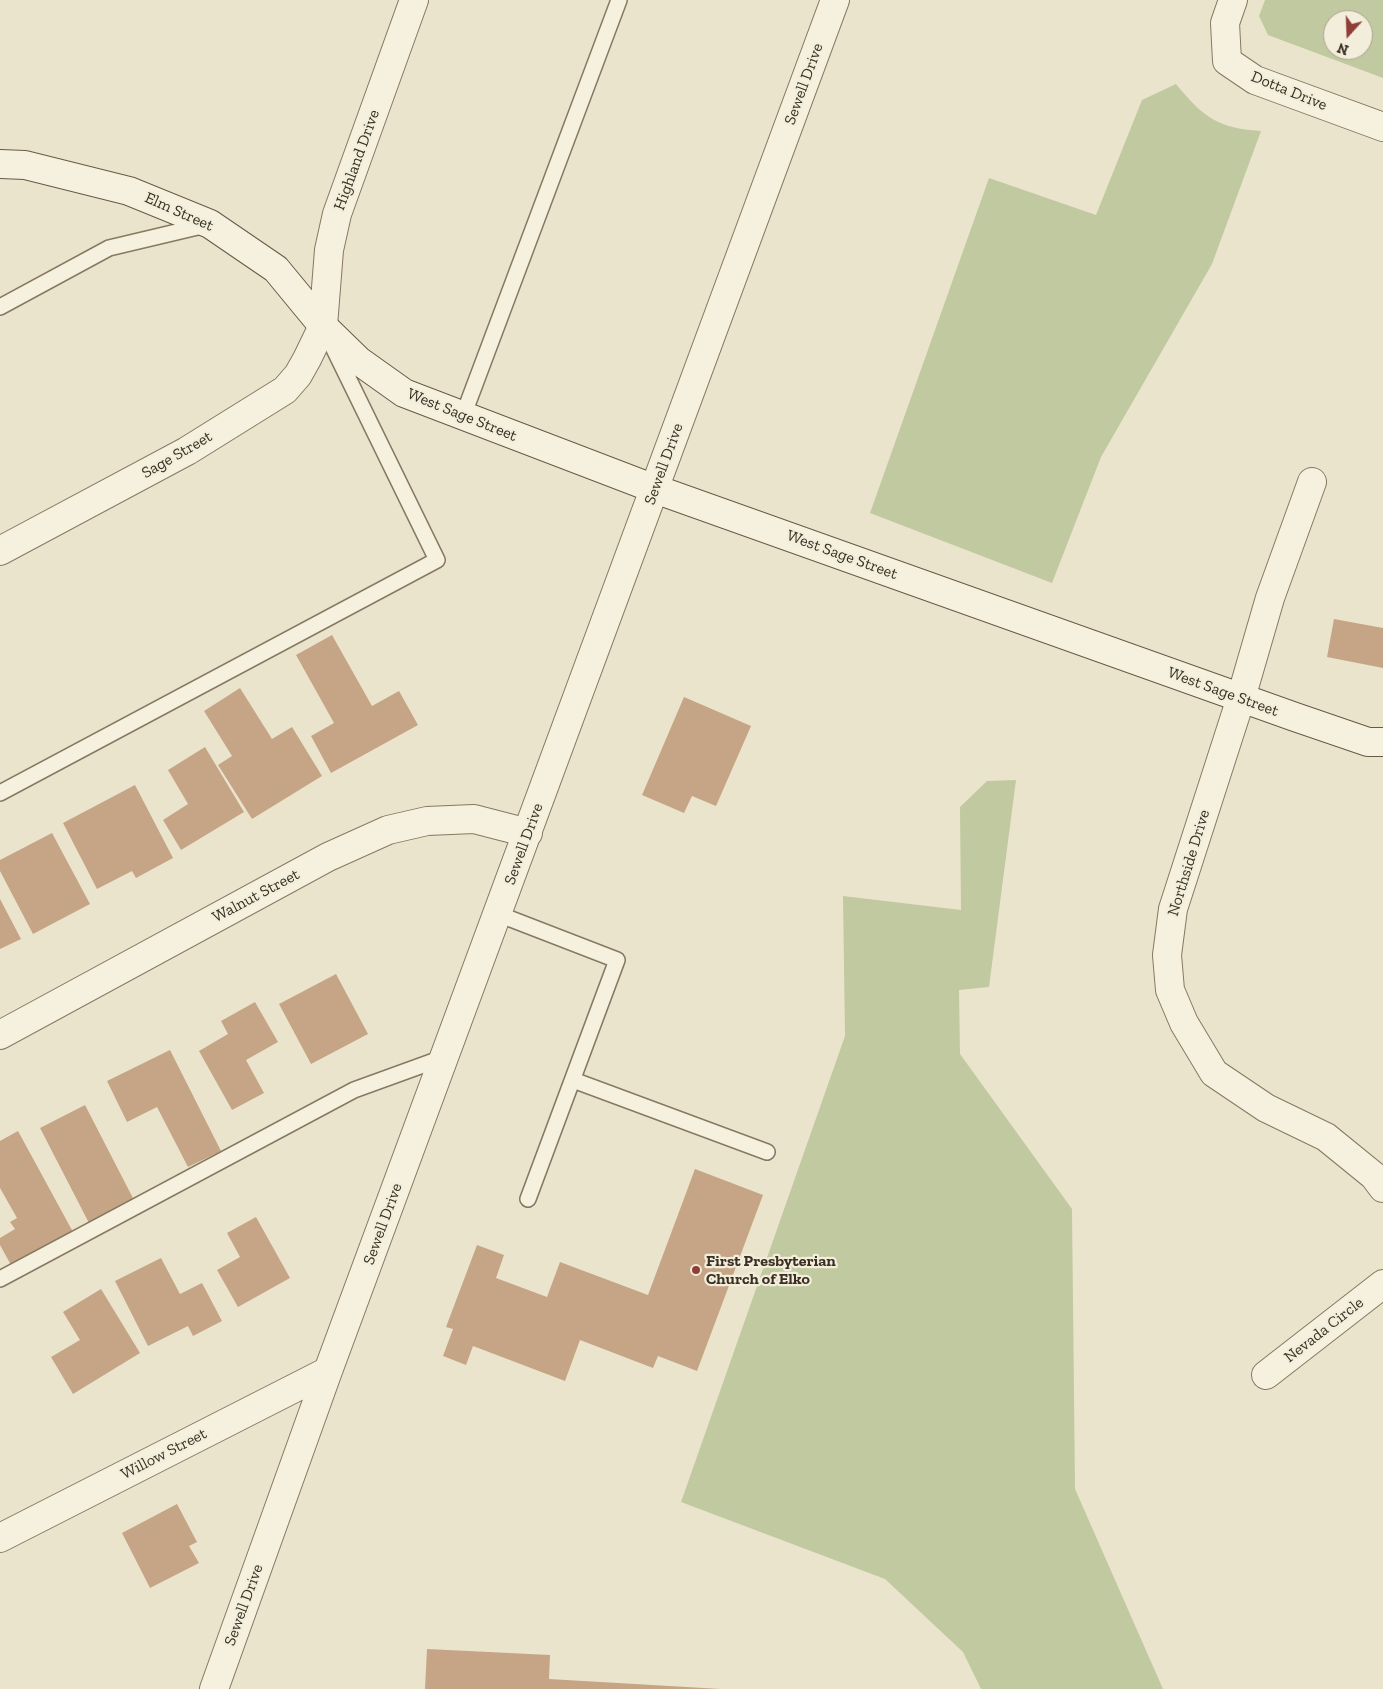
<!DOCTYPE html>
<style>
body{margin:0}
#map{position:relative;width:1383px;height:1689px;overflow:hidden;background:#ebe4cc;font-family:"Zilla Slab",serif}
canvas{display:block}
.north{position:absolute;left:1323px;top:10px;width:50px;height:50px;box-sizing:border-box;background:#f3eedb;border:1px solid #a9a291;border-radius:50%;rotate:200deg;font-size:14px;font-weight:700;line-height:20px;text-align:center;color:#392f23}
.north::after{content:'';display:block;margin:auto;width:18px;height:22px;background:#903d37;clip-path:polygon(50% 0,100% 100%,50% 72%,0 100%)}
</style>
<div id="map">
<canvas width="1383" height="1689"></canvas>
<div class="north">N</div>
</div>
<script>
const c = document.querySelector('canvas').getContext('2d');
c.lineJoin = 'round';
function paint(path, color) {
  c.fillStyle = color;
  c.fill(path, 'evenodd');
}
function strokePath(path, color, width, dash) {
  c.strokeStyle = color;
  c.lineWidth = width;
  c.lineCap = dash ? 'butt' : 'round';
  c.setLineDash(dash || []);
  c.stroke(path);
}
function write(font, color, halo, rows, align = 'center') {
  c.font = font + ' "Zilla Slab",serif';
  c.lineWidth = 4.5;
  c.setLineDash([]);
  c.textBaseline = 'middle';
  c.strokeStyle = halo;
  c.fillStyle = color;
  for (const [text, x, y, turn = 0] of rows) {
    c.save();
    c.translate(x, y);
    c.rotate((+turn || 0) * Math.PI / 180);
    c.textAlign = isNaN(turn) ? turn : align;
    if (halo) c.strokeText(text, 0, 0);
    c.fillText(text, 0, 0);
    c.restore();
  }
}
paint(new Path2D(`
 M1265,0H1383V78L1268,35L1259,16ZM1333,20H1363V50H1333Z
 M1176,84C1203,117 1217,128 1261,131L1212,264L1101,457L1052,583L870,513L989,178L1096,215L1142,100Z
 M1016,780L989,987L959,990L960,1054L1072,1209L1075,1489L1163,1689H981L963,1652L885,1579L681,1502L845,1036L843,896L961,910L960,807L987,781Z`), '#c1c9a1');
paint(new Path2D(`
 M1334,619L1383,628V668L1327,657Z
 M332,635L372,706L399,691L418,725L331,773L311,736L334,723L296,655Z
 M240,688L272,739L292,727L322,776L252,819L218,765L232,756L204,711Z
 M684,697L751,726L716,806L692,796L684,813L642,795Z
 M205,747L244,812L181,850L163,820L188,804L168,770Z
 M135,785L173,858L136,878L132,871L97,889L63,823Z
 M52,833L90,904L33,934L0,871V860Z
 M0,899L21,939L0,949Z
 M336,974L368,1034L311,1064L279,1004Z
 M255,1002L278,1042L246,1060L264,1093L232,1110L199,1051L228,1034L221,1021Z
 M170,1050L221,1151L188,1167L157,1107L127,1122L107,1081Z
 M85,1105L135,1202L90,1225L40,1128Z
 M18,1131L73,1232L11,1265L0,1245V1238L15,1229L10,1222L17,1218L0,1188V1141Z
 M695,1169L763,1195L697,1371L658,1356L653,1368L580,1340L565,1381L473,1346L466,1365L443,1356L453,1329L446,1327L477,1245L504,1255L496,1278L547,1297L560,1262L648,1295Z
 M256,1217L290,1278L238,1307L217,1270L240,1257L227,1233Z
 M161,1258L180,1294L202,1283L222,1321L193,1336L188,1326L148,1346L115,1281Z
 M101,1289L140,1353L73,1394L51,1357L80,1340L63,1312Z
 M177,1504L197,1542L189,1546L199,1563L150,1588L122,1533Z
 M427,1649L550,1655L549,1679L721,1689H425Z`), '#c5a586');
const lane = new Path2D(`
 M0,307L109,248L206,225
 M463,416L619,0
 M0,793L437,560L331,343
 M498,914L617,960L528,1199
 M573,1080L767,1152
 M0,1279L354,1090L445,1057`);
const street = new Path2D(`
 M1233,0L1225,23L1227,61L1255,80L1383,127
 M1312,482L1270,598L1241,698L1173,909L1167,955L1170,990L1184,1023L1214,1073L1266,1108L1326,1137L1374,1176L1383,1188
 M0,551L187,451L285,390L298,375L307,359L323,326L329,250L337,214L414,0
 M0,1035L328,857L388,830L427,821L474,819L528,833
 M1266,1375L1383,1284
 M0,1538L328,1371
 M214,1689L328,1371L835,0`);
const secondary = new Path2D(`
 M0,164L25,165L129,191L210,224L276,269L323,326L359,361L404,393L655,489L1295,717L1368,742H1383`);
strokePath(lane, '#877861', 18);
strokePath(street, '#877861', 30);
strokePath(secondary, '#695944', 30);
strokePath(lane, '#f6f1df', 15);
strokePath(street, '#f6f1df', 28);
strokePath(secondary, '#f6f1df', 28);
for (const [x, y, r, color] of [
 [696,1270,5,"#903d37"]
]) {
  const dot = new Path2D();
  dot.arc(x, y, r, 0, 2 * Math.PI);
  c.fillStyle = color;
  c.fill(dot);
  strokePath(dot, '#f3eedb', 2);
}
write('16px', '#392f23', '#f3eedb', [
 ["Sewell Drive",804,84,-70],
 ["Dotta Drive",1289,91,22],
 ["Highland Drive",357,160,-70],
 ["Elm Street",179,212,24],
 ["West Sage Street",462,415,22],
 ["Sage Street",177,455,-30],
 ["Sewell Drive",664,464,-70],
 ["West Sage Street",842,555,20],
 ["West Sage Street",1223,692,20],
 ["Sewell Drive",524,844,-70],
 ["Northside Drive",1189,863,-73],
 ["Walnut Street",256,896,-28],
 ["Sewell Drive",383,1224,-70],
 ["Nevada Circle",1324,1330,-38],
 ["Willow Street",164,1454,-27],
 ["Sewell Drive",244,1605,-70]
]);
write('bold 16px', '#392f23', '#f3eedb', [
 ["First Presbyterian",706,1261],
 ["Church of Elko",706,1279]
], 'left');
</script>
